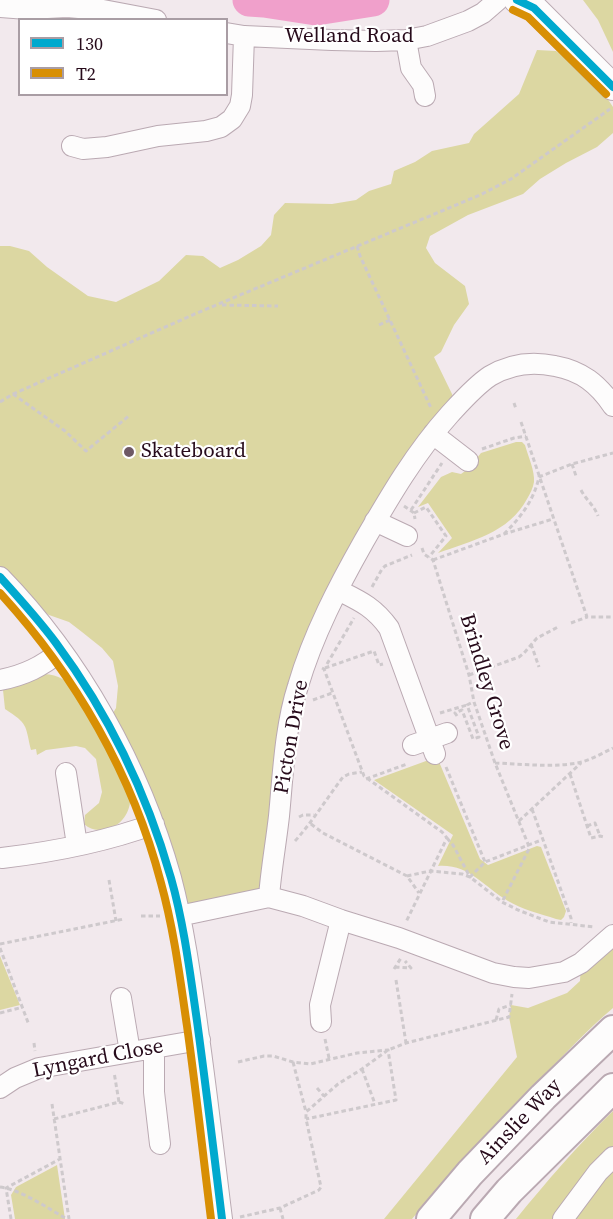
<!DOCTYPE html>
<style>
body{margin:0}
#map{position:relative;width:613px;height:1219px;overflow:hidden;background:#f2e9ed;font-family:"Source Serif 4",serif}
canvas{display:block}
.legend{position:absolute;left:18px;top:18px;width:210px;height:78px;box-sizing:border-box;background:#fff;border:2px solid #a99da4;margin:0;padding:8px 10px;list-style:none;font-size:18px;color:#270b1b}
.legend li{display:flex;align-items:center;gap:12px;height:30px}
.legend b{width:30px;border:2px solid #a99da4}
</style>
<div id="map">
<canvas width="613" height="1219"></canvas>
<ul class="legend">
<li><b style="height:8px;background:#00a9ce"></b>130</li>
<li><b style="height:8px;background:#d88f04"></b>T2</li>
</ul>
</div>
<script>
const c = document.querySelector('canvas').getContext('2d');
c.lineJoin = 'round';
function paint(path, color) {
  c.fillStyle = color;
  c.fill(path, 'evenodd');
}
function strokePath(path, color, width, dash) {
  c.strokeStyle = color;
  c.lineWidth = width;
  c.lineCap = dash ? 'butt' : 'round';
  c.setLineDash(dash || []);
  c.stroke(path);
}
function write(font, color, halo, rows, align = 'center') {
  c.font = font + ' "Source Serif 4",serif';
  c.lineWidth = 4.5;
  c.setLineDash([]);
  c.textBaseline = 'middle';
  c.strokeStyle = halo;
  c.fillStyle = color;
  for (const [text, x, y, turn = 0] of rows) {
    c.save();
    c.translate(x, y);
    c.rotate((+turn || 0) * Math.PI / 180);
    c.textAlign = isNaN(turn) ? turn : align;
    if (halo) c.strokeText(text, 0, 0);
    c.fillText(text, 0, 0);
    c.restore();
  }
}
paint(new Path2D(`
 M583,0H613V52L598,20Z
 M537,50L556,51L574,64L605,95L613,107V133L597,147L566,163L540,179L523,194L468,215L430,236L426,248L435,263L465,286L469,304L454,325L441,352L434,357L452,394L455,408L440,425L310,650L269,897L179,916L107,723L116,708L118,686L113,661L102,648L82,632L69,622L49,615L17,594L0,577V246H10L29,251L47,267L88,296L116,302L159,281L186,255L203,256L220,268L238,260L261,246L271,235L274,215L285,203L332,204L356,200L369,191L391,184L394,171L415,162L432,151L469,143L474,134L519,94Z
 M516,442H522L525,445C528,456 535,471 534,482C533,488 530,494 527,499C509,533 471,541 438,553L452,538L428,503L418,507L441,477L452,472L461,474L468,469L481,453Z
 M44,674C59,675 67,680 77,692C89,714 102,735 114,757C120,769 129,782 130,795C132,809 123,824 110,828C99,831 92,831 84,824L85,815L99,803L102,792L96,759L85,748L76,746L46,750L37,755L36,749L31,750C25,724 28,724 5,709L3,690L19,685Z
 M437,757L480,859L488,865L537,846L541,847L566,911L564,917L561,920L556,919C541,914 521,909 508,901C482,886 470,864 438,866L453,835L374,780Z
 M613,935V1008C588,1029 566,1053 543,1076C497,1122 453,1169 412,1219H384L517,1057L509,1017L511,1005L528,1008L567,993L580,981L581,963Z
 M0,956L20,1005L0,1010Z
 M613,1111V1219H516C547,1181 578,1145 613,1111Z
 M57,1165L65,1219H15L11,1195L16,1187Z`), '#dcd7a2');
strokePath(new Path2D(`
 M249,0L264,1L316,9L373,0`), '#f0a0cb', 33);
const minor = new Path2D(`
 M0,7L27,9L67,7L103,10L156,20
 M226,33L244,36L332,40L376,41L406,40L427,36L468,21L483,13L498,0
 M406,40L411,68L423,85L425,96
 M72,146L83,149L107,147L158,136L206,131L221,127L232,119L240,106L242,95L244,36
 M433,434L468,461
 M375,521L407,536
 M0,577C80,659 140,767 171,878C184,927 191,979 198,1030C207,1093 214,1156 222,1219
 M338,590C360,601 374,607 389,628L435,754
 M0,680C25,675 41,667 61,651
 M413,745L447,733
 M66,773L77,845
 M2,858C53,852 105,842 154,824
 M269,897C271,870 276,843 279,816C283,774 285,726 298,686C313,635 338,587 364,541C390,496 415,453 450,414C462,401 475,386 490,376C510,364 532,361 555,366C582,371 598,384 613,406
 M179,916L269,897L303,906L341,920L399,938L493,973L514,977L529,978L564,972L581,963L613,935
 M121,998L130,1052
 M321,1022L320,1005L341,920
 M154,1048V1092L160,1144
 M0,1088L15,1078L39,1068L200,1040
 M563,1219L598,1172L613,1157`);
const major = new Path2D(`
 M517,0L534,8L613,87`);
const highway = new Path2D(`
 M431,1219L470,1173L543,1097L613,1030
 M485,1219L509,1191L613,1088`);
strokePath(minor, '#baa9b2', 22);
strokePath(major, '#baa9b2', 28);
strokePath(highway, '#baa9b2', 32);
strokePath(new Path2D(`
 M357,246L360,256L431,408
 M222,305L278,306
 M379,325L390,320
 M13,394L65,431L86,451L130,415
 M0,402L13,394L197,313L480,195L511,179L610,109
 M514,403L516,409
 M521,422L587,617H613
 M123,447L127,450
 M482,449L514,438L526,436
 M572,464L576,476
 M581,490C586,500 594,505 598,516
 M404,506L414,513L415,519
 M411,510L442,463
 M414,513L426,507L446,536L429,557
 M504,534C521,517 534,500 539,477L572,464L613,453
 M422,548L424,554L433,560L469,675L474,702L495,763L528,844L529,849L502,902
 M433,560L504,534L553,519
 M372,587L382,569L385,566L412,555
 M571,623L587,617
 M531,644L539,667
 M327,664L354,618
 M322,668L324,669L364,776L442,832L447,838L406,922
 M325,668L374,651L379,665L383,664
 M469,675L519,657L524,653L537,638L558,627
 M313,700L332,693
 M440,713L467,705
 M457,716L455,713L462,710L473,739L479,737L467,705L473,702
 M495,763C520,764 558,768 582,762C592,759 603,753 613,748
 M446,767L485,862
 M570,774L591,838L600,836L604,837
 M366,779L407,764
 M532,809L571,918V923
 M299,817L303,815H314
 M519,821L581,763
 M311,824L323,833L407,876L419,893
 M587,826L595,823L600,836
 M447,838L453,845L470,877L485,862L544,839
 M295,841C313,821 327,798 343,777L349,774L362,772
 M407,876L430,871L462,874L470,877L502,902L518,910L549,922L595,927
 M109,880L116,921
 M141,916H160
 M0,944L124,919
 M0,948L29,1025
 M395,967L411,968L405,961
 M394,969L401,958
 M396,980L406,1043
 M0,1013L23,1007
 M496,1020L499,1009L511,1005
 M325,1039L329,1058
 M34,1043L35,1051
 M238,1062L264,1056H273L293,1062L310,1064L357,1053L388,1050L396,1100L306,1119
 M293,1062L306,1112
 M362,1069L375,1104
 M317,1088L324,1096
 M119,1102L125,1104
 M52,1104L69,1219
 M54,1119L119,1102L114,1072
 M0,1187C22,1190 47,1208 67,1219
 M280,1208L283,1219
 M240,1217L280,1208L319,1190L321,1187L306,1119V1112L338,1084L362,1069L388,1050L406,1043L509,1017L512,994
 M11,1219L6,1188L60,1159`), '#cec9cc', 3, [4.5, 3]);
strokePath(minor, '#fdfcfc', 20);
strokePath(major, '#fdfcfc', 26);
strokePath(highway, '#fdfcfc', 28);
strokePath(new Path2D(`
 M517,0L534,8L613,87
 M0,577C19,598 39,620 56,643C108,713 147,794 171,878C184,924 190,973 197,1021C206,1087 214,1153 222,1219`), '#00a9ce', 8);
strokePath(new Path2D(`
 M513,10L528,17L606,94
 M0,593C75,675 133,775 161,883C174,930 180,978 187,1026C196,1090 203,1155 211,1219`), '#d88f04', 8);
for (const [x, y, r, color] of [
 [129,452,6,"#6e5964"]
]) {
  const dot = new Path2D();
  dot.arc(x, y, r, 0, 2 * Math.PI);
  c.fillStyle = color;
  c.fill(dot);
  strokePath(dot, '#fff', 2);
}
write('21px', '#270b1b', '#fff', [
 ["Welland Road",349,37],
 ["Brindley Grove",486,682,73],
 ["Picton Drive",292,737,-80],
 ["Lyngard Close",98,1059,-11],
 ["Ainslie Way",520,1122,-46]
]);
write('21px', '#270b1b', '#fff', [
 ["Skateboard",141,452]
], 'left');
</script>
